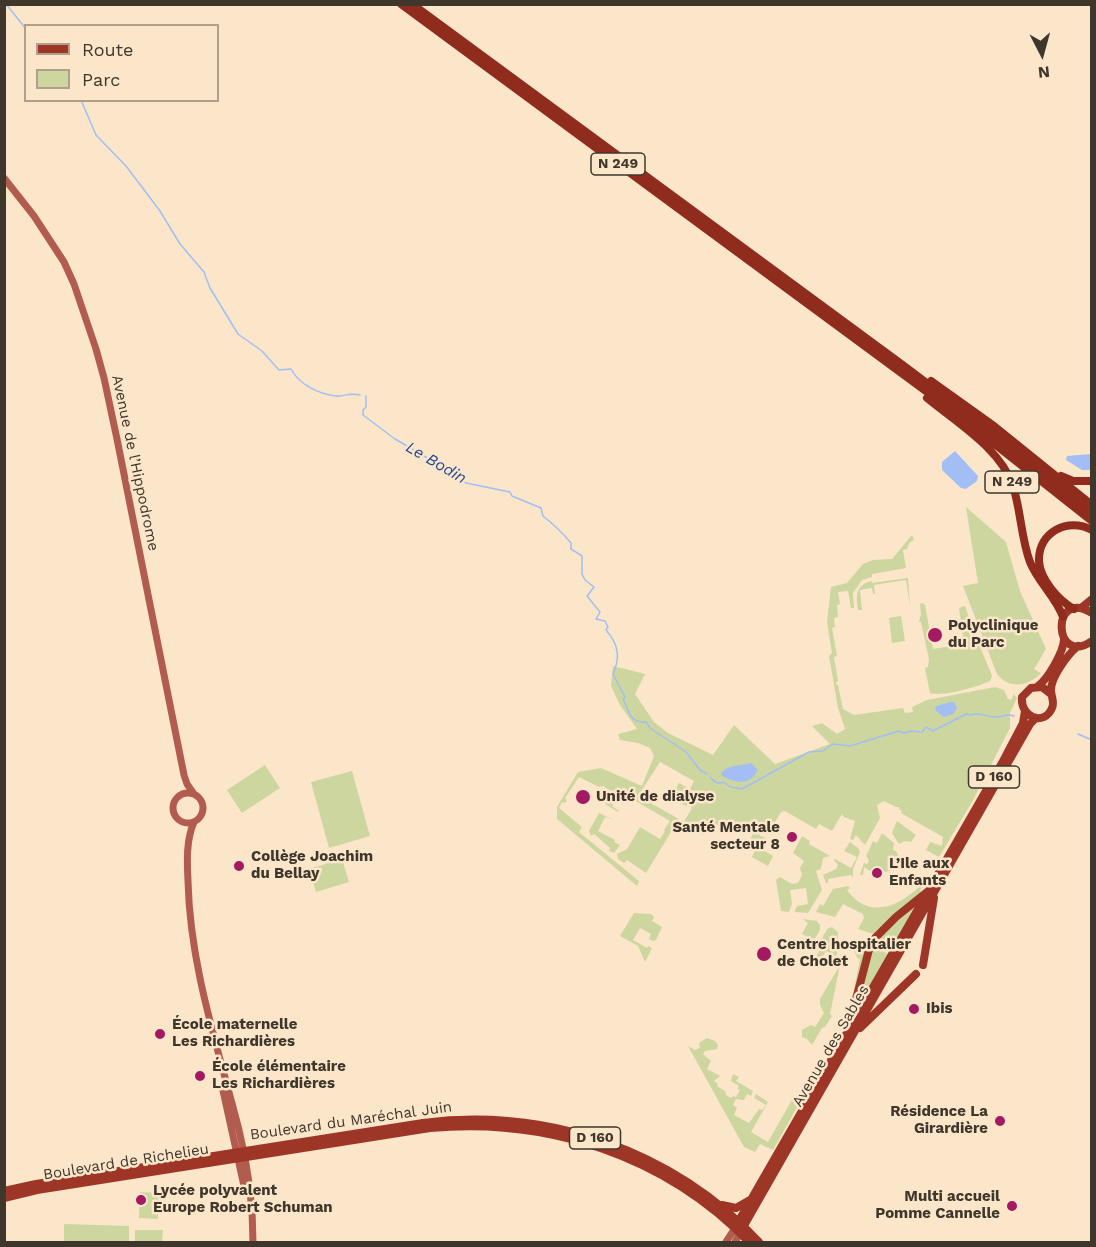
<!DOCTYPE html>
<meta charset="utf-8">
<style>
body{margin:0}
#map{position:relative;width:1096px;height:1247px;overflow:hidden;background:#fbe6ca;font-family:"Work Sans",sans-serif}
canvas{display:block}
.frame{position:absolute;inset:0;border:6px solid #40372c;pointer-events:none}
.legend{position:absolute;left:24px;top:24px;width:195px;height:78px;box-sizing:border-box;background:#fbe6ca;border:2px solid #b0a08b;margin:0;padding:8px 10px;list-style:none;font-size:18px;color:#40372c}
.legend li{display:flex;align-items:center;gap:12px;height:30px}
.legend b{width:30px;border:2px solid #b0a08b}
.north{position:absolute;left:1012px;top:24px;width:60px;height:60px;-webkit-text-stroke:4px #fbe6ca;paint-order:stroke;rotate:174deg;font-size:16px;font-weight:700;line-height:24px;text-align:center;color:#40372c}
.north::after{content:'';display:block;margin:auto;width:21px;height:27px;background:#40372c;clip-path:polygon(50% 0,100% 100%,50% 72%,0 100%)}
</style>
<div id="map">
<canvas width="1096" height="1247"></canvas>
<div class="frame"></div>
<ul class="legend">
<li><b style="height:8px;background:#9e3628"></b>Route</li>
<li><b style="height:16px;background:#cdd69e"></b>Parc</li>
</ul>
<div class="north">N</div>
</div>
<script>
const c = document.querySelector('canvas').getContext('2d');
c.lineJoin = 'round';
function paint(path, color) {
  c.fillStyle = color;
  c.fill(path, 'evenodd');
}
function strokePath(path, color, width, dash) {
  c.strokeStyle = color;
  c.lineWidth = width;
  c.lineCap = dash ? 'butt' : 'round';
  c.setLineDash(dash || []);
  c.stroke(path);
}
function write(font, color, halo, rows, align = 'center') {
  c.font = font + ' "Work Sans",sans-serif';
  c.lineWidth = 5;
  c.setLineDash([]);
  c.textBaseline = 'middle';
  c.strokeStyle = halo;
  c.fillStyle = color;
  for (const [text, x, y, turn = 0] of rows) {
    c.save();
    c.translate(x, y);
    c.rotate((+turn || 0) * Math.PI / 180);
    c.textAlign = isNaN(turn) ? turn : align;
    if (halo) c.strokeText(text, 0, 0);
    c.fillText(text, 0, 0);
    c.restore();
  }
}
paint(new Path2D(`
 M966,507L1006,542L1020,591L1046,649L1034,669L1041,673C1029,686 1009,690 997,674L963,586L978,583Z
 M912,535L914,540L909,543L907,549L903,550L906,568L872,574V577L862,580L853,593L854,608H851L848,591L838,592L840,604L837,605L838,617L834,618L835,627L832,628L837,656L834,657L838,681L836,682V684L838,685L843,709L854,715L903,708L905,713L913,712L912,707L927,700L995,687L1004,690L1008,699L1011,700L1014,694L1017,698L1010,713V728L972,802L939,857L926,850L930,842L942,846L943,837L901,813L902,811L899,809V807H896L884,801L877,805L880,818L865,845L856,835L853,840L850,839L855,821L844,817L842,814L832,831L819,824L816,829L785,811L781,812L769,832L772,834L771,835L759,829L762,824L754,820L749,828L740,823L738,826L735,825L731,833L714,823L712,825L709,824L703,835L686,825L682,832L679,830L692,808L688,804L686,806L671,798L679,783L690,789L694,781L660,762L638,796L679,819L646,873L627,860L624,863L618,859L617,854L627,849L640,827L660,839L665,831L664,830L670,821L620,792L612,806L619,811L618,812L605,804L611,791L603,786L599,787L579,777L565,798L567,800L565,803L562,802L559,808L582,827L579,832L639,881L637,886L557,819V807L578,772L601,768L642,786L654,756L650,748L638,743L620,740L618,734L637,729L620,705L611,686L613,666L645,674L635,694L654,722L668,733L713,755L734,725L775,764L830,744L812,726L822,723L837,734L845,729L838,708L829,656L832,653L827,622L831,587L847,583L863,564L873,560L892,559Z
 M908,578L910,607L906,580L874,585L875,594H873L872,588L860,590L862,610H858C856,596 855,586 871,581L872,583Z
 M922,603L925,605L933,649L964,644L959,608L965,606L971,624L992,676L990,681C977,687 943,697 930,693L925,668L928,667L929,659L921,622H919L921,614L920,604Z
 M901,616L905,641L892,643L889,618Z
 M265,765L280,788L242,813L227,790Z
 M352,771L370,836L329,848L311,782Z
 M599,813L614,820L605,817L598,831L615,840L614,842L620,845L614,853L609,851L610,848L594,834L591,836L589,831Z
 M897,821L916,835L911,842L905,841L899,844L892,833Z
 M754,832L768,840L763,850L773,856L768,866L752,857L756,848L748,843Z
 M882,833L894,843L893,850L896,851L901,860L896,869L885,872L881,867L877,866L870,871L864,867L863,875H860L864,863L867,864L869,861L866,856L873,841L877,843Z
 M802,836L810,841L809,844L830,856L823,858L821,869L816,871L822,890L808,913L795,912V910L797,906L808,904L806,888L790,890L792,904L789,912L781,911L776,880L780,877L792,884L798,883L802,875L800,868L804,861L793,853Z
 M850,842L858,848L860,852L853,869V878L851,875L828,879V883H826L823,875L836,869L838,865L834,860L835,859L851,868L857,857L844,851Z
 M342,859L349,882L316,892L309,869Z
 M923,883L920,893L916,897L873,934L858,929L864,918L863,914L843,904L835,917L816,912L820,904L823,906L833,889L848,886L850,888L847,890C869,921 901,906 923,883Z
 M919,901L892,950L884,943L879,936Z
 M634,913L651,914L654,917L652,921L662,927L656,940L653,941L649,939L651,934L640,928L633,940L647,948L648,946L652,948L645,962L638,946L620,936Z
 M803,919L817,921L820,925V930L814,940L802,934L808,923Z
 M832,927L838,932L837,955L835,956L826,951L820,961L815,958L824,942L821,940L827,929Z
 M855,940L865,944L866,948L848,1019L860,959L857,958L852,945Z
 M878,949L890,955L856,1013L872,951Z
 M840,965L830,1014L832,1016L825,1027L822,1028L812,1045L807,1039L802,1037V1030L811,1025L815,1027L824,1013L820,1005V999Z
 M707,1038L715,1041L718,1045L717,1049L705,1051L703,1054L711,1061L707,1069L720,1076L714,1081L718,1084L717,1086L725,1091L726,1095L731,1098L733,1096L736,1097L740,1090L737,1089L739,1086L731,1081L733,1074L739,1077L736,1081L753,1091L751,1096L747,1094L744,1100L736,1099L733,1105L737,1108L734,1115L749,1123L759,1109L762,1110L766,1105L754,1098L756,1094L768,1102L751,1132L768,1142L793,1098L800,1102L773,1150L760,1144L755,1152L744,1147L688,1046L695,1050L700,1048L699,1043Z
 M140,1192L159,1193L158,1219L139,1218Z
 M64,1224L129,1226V1242H64Z
 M135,1230H163L162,1242H135Z`), '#cdd69e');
paint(new Path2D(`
 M955,451L978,476L977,481L966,489L961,488L942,470V462Z
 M1091,454V470H1082L1066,460L1067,456Z
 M951,702H954L957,708L953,714L944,717L935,710L936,706Z
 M751,763L758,770C749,787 735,783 721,775L722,772C728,765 741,766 751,763Z`), '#a2bef5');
strokePath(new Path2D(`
 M6,4L26,29
 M81,100L96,135L126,166L160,211L180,244L204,272L210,288L238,334L262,351L279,370L291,369C299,384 318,394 336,396C345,397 347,392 360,395
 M366,396V407L363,410V415L395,439L453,473L466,483L510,492L512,496L541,508L543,516C553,524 562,532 571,543V549L582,556V574L585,580L594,587L587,596L600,612L596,619L605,621L608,627L606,630C618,644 621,656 613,674L625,697L623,699C630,712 629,723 646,722L650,728L686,752L700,770L707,774
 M1078,734L1092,740
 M710,777C714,782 718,785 724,782L730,787L742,789L809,752L823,751L833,744L850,746L899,731L904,733L911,731L922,732L926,727L933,731C944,725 955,720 966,714L971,715C980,711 988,718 998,717C1005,716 1006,713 1014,716`), '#a2bef5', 1.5);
strokePath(new Path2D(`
 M4,178L34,216L64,262L74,284L96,349L104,378L117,439L184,775L187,784L194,794
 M173 808a15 15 0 1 1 30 0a15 15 0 1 1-30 0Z
 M194,822C186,840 187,862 188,881C190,967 218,1047 239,1130C248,1166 253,1205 253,1242
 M222,1086L244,1186
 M726,1242L735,1228
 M735,1242L740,1233`), '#b15c4f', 7);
strokePath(new Path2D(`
 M1081,608L1092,599
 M1092,613C1050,587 1053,668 1092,641
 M1038,686C1048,679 1064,651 1064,639
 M1051,694L1042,687L1031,688L1022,697C1020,717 1044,727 1052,708C1055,702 1051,697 1051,690C1051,677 1068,654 1078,646
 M875,938L896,917L927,892
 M923,965L934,898
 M850,1022L870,946
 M860,1028L916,974
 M4,1191L36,1184L423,1123C547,1107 673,1150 759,1242
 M4,1198L37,1190L430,1128C548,1117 666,1156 749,1242
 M722,1205L736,1208L750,1200
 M737,1224L1002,763L1023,723L1025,711
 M742,1229L1030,724L1036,718`), '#9e3628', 8);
strokePath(new Path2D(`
 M401,4L953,411L1092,521
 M412,4L904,366L998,437L1092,512
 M931,381L994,426L1092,505
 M927,398C956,422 1001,449 1013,486C1021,511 1021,538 1030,562C1038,582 1056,597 1063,617
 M1061,476L1073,481H1092
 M1074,609C1058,600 1040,579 1039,561C1038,532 1068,517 1092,530`), '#8f2c1e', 8);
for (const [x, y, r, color] of [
 [935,635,8,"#a31962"],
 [583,797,8,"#a31962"],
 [792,837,6,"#a31962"],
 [239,866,6,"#a31962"],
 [877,873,6,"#a31962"],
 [764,954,8,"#a31962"],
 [914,1009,6,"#a31962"],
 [160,1034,6,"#a31962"],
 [200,1076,6,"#a31962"],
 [1000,1121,6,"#a31962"],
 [141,1200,6,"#a31962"],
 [1012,1206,6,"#a31962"]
]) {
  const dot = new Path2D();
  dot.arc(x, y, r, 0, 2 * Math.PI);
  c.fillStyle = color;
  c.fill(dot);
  strokePath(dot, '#fbe6ca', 2);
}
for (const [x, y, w] of [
 [618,164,54],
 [1012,482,54],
 [994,777,51],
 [595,1138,51]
]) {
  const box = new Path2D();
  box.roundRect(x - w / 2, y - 11, w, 22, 4.5);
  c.fillStyle = '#fbe6ca';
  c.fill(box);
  strokePath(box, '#40372c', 1.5);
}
write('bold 14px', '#40372c', null, [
 ["N 249",618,164],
 ["N 249",1012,482],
 ["D 160",994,777],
 ["D 160",595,1138]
]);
write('15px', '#40372c', '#fbe6ca', [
 ["Avenue de l’Hippodrome",135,463,78],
 ["Avenue des Sables",831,1046,-60],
 ["Boulevard du Maréchal Juin",351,1121,-8],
 ["Boulevard de Richelieu",126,1162,-9]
]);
write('bold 15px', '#40372c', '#fbe6ca', [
 ["Polyclinique",948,626],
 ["du Parc",948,643],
 ["Unité de dialyse",596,797],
 ["Santé Mentale",780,828,"right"],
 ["secteur 8",780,845,"right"],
 ["Collège Joachim",251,857],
 ["du Bellay",251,874],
 ["L’Ile aux",889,864],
 ["Enfants",889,881],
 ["Centre hospitalier",777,945],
 ["de Cholet",777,962],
 ["Ibis",926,1009],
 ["École maternelle",172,1025],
 ["Les Richardières",172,1042],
 ["École élémentaire",212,1067],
 ["Les Richardières",212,1084],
 ["Résidence La",988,1112,"right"],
 ["Girardière",988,1129,"right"],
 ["Lycée polyvalent",153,1191],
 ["Europe Robert Schuman",153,1208],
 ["Multi accueil",1000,1197,"right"],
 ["Pomme Cannelle",1000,1214,"right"]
], 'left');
write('italic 16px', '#234694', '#fbe6ca', [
 ["Le Bodin",436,463,30]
]);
</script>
